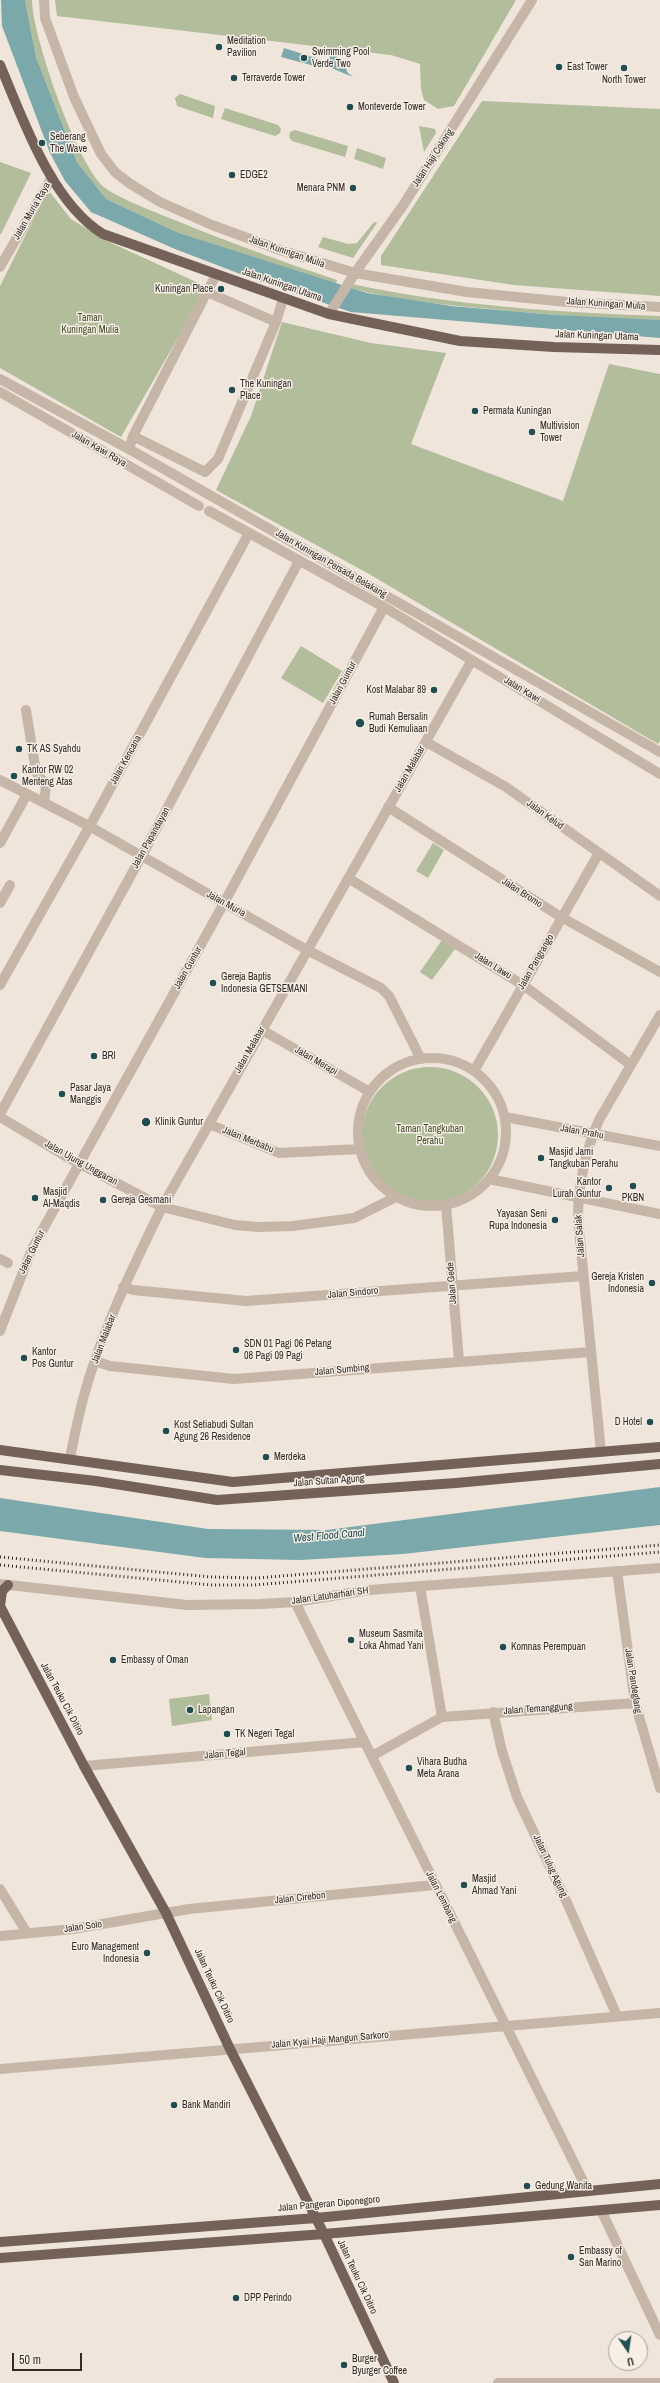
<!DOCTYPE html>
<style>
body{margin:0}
#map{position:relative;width:660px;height:2383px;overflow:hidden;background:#efe5da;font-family:"Archivo Narrow",sans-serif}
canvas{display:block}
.north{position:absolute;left:608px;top:2331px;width:40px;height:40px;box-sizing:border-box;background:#f7efe6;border:1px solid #a9a19a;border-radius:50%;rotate:167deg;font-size:11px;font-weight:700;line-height:16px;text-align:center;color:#332b27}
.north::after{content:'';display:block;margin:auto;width:14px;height:18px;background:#204d51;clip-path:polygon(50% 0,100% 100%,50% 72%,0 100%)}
.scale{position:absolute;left:12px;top:2353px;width:70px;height:18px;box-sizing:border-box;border:2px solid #332b27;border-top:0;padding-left:5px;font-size:12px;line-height:14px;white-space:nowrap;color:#332b27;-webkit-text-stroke:3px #f7efe6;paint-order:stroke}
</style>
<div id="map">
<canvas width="660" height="2383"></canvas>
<div class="north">U</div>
<div class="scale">50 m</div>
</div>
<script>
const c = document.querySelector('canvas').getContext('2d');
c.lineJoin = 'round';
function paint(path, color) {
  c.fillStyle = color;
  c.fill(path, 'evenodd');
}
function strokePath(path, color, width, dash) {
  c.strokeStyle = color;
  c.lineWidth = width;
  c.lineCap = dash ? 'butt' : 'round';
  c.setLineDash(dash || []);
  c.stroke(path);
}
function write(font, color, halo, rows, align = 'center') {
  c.font = font + ' "Archivo Narrow",sans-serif';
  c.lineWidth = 3;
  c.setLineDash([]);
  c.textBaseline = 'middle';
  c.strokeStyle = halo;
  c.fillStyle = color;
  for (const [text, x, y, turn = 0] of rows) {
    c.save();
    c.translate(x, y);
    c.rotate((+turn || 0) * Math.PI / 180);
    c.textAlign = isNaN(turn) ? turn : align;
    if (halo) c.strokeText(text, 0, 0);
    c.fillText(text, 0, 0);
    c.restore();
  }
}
paint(new Path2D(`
 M25,0H32C32,35 77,165 104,187C116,197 152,211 167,217C223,240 280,261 337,280L336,284L179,233L106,199L77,162L36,57Z
 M55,0H516L454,106L438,109L424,100L421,89L420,64L417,63L391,55L57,16Z
 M180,94L215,106L213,118L177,106L175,98Z
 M482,101L660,109V296L514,285L381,265V256Z
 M225,108L278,125L281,129L280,133L275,136L221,119Z
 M419,126L435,129L436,133L424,152Z
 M295,130L348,146L345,157L292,141L289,137L290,132Z
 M357,148L386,158L383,169L354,159Z
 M0,162L31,173L1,234H0Z
 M48,190L71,219L105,240L207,287L121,437L0,368V286Z
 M374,222L377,223L353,258L318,247L323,237L348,244L357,243Z
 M352,284C453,306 557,312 660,316V320C603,319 547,315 491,309C444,305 395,300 350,288Z
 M282,322L371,343L446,353L411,444L563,501L609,364L660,374V741L658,744L369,574L216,490L251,416Z
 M301,646L342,671L323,703L281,678Z
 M433,843L444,850L428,878L416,871Z
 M442,940L455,949L432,980L420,972Z
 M362 1135a68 68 0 1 1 136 0a68 68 0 1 1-136 0Z
 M209,1694L212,1720L172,1726L169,1699Z`), '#b1bd9b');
paint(new Path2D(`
 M1,0H25L36,57L77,162L106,199L179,233L367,293L451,306L556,315L660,320V338L351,312L256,280L175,249L91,212L65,181L50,153L2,26Z
 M284,48L325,61L330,60L329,55H337L338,61L345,64L347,72L353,77L324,65L322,68L281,57Z
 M660,1487V1525L403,1554L300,1560L205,1558L0,1531V1498L208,1529L327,1530Z`), '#7ba8aa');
strokePath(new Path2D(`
 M44,0L45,18L74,97L101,154L115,172L129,183L160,202L212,225L280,250L355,273L467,292L567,302L660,307
 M0,267L52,177
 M207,292L216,275
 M329,314L355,273L404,204L532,0
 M276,322L283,299
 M0,379L129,449L660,752
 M0,392L199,506
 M129,449L133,436L207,292L276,322L218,459L205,472L133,436
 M209,511L384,607L660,774
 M26,710L36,772L46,786L44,802
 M426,742L506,787L660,896
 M0,780L89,826L307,950L381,988L389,996L421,1059
 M388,807L561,917L660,972
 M0,843L27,794
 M348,878L523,985L631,1065
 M0,903L10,885
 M0,985L92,822L249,533
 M262,1030L370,1092
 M358 1132a74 74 0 1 1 148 0a74 74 0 1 1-148 0Z
 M474,1071L599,853
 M0,1114L147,846L299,561
 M0,1117L67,1157L162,1207L235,1225L258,1227L293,1226L354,1218L396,1197
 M505,1117L660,1146
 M209,1124L279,1153L360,1149
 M489,1179L660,1214
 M446,1205L459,1361
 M0,1259L8,1263
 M123,1287L133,1290L246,1301L583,1276
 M0,1331L32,1249L224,903L384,607
 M95,1361L110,1366L234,1379L591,1352
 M601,1452L578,1219C578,1186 586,1150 599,1120L660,1015
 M70,1458C74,1438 78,1418 83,1399C101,1332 132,1269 162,1207L472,660
 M617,1571L635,1703L660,1788
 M0,1584L187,1605L261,1604L295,1602L369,1590L660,1568
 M420,1586L442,1717
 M295,1602L588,2191
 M493,1712L502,1751L517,1797L568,1905L617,2016
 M372,1756L442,1717L635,1703
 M84,1766L365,1742
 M0,1889L27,1933
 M0,1936L73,1929L189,1909L434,1885
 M0,2069L660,2013
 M601,2210L660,2335
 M498,2383H660`), '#c6b6a7', 10);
strokePath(new Path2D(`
 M0,65C23,119 51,202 103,234L329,314L460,341L554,347L660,350
 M0,1450L233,1482L660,1447
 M0,1470L96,1481L217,1500L456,1483L660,1464
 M0,1606L84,1766L166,1913L230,2049L324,2234L394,2383
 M0,1606L2,1591L8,1585
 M0,2242L316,2218L660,2184
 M0,2258L324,2234L660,2205`), '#746259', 10);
strokePath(new Path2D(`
 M0,1557L211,1577L257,1578L660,1545
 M0,1565L212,1585H254L660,1552`), '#332b27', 3, [1, 3]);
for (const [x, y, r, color] of [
 [219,47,4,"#204d51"],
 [304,58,4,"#204d51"],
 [559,67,4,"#204d51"],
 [624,68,4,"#204d51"],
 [234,78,4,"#204d51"],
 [350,107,4,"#204d51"],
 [42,143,4,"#204d51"],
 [232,175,4,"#204d51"],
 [353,188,4,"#204d51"],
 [221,289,4,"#204d51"],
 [232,390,4,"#204d51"],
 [475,411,4,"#204d51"],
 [532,432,4,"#204d51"],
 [434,690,4,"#204d51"],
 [360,723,5,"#204d51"],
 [19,749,4,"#204d51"],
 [14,776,4,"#204d51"],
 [213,983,4,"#204d51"],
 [94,1056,4,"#204d51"],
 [62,1094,4,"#204d51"],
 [146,1122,5,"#204d51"],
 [541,1158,4,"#204d51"],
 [633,1186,4,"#204d51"],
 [609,1188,4,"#204d51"],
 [35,1198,4,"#204d51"],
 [103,1200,4,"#204d51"],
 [555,1220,4,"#204d51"],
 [652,1283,4,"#204d51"],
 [236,1350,4,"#204d51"],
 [24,1358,4,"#204d51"],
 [650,1422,4,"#204d51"],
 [166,1431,4,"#204d51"],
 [266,1457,4,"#204d51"],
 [351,1640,4,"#204d51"],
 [503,1647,4,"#204d51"],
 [113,1660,4,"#204d51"],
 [190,1710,4,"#204d51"],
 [227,1734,4,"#204d51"],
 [409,1768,4,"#204d51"],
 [464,1885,4,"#204d51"],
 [147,1953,4,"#204d51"],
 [174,2105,4,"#204d51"],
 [527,2186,4,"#204d51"],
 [571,2257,4,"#204d51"],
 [236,2298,4,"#204d51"],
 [344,2365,4,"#204d51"]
]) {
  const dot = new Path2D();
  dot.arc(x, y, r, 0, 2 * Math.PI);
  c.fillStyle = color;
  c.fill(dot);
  strokePath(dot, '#f7efe6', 1.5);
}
write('10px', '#332b27', '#f7efe6', [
 ["Meditation",227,41],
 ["Pavilion",227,53],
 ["Swimming Pool",312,52],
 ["Verde Two",312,64],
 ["East Tower",567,67],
 ["Terraverde Tower",242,78],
 ["North Tower",624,80,"center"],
 ["Monteverde Tower",358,107],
 ["Seberang",50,137],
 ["The Wave",50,149],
 ["EDGE2",240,175],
 ["Menara PNM",345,188,"right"],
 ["Kuningan Place",213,289,"right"],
 ["The Kuningan",240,384],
 ["Place",240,396],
 ["Permata Kuningan",483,411],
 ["Multivision",540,426],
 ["Tower",540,438],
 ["Kost Malabar 89",426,690,"right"],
 ["Rumah Bersalin",369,717],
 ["Budi Kemuliaan",369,729],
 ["TK AS Syahdu",27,749],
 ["Kantor RW 02",22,770],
 ["Menteng Atas",22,782],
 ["Gereja Baptis",221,977],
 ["Indonesia GETSEMANI",221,989],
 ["BRI",102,1056],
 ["Pasar Jaya",70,1088],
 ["Manggis",70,1100],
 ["Klinik Guntur",155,1122],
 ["Masjid Jami",549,1152],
 ["Tangkuban Perahu",549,1164],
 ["Kantor",601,1182,"right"],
 ["Lurah Guntur",601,1194,"right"],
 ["Masjid",43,1192],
 ["Al-Maqdis",43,1204],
 ["PKBN",633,1198,"center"],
 ["Gereja Gesmani",111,1200],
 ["Yayasan Seni",547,1214,"right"],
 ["Rupa Indonesia",547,1226,"right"],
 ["Gereja Kristen",644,1277,"right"],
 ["Indonesia",644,1289,"right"],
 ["SDN 01 Pagi 06 Petang",244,1344],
 ["08 Pagi 09 Pagi",244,1356],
 ["Kantor",32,1352],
 ["Pos Guntur",32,1364],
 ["D Hotel",642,1422,"right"],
 ["Kost Setiabudi Sultan",174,1425],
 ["Agung 26 Residence",174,1437],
 ["Merdeka",274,1457],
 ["Museum Sasmita",359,1634],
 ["Loka Ahmad Yani",359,1646],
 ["Komnas Perempuan",511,1647],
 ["Embassy of Oman",121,1660],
 ["Lapangan",198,1710],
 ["TK Negeri Tegal",235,1734],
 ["Vihara Budha",417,1762],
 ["Meta Arana",417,1774],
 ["Masjid",472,1879],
 ["Ahmad Yani",472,1891],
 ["Euro Management",139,1947,"right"],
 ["Indonesia",139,1959,"right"],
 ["Bank Mandiri",182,2105],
 ["Gedung Wanita",535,2186],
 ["Embassy of",579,2251],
 ["San Marino",579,2263],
 ["DPP Perindo",244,2298],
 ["Burger",352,2359],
 ["Byurger Coffee",352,2371]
], 'left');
write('10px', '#332b27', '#f7efe6', [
 ["Jalan Haji Cokong",433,158,-57],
 ["Jalan Muria Raya",32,211,-60],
 ["Jalan Kuningan Mulia",287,252,19],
 ["Jalan Kuningan Utama",282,285,19],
 ["Jalan Kuningan Mulia",606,304,4],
 ["Jalan Kuningan Utama",597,336,2],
 ["Jalan Kawi Raya",99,449,30],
 ["Jalan Kuningan Persada Belakang",331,564,30],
 ["Jalan Guntur",343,683,-62],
 ["Jalan Kawi",522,690,31],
 ["Jalan Kencana",126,760,-61],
 ["Jalan Malabar",410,769,-60],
 ["Jalan Kelud",545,815,36],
 ["Jalan Papandayan",151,838,-61],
 ["Jalan Bromo",522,893,33],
 ["Jalan Muria",226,904,29],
 ["Jalan Pangrango",536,962,-60],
 ["Jalan Lawu",493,966,32],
 ["Jalan Guntur",188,968,-61],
 ["Jalan Malabar",250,1050,-60],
 ["Jalan Merapi",316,1061,30],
 ["Jalan Prahu",582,1132,10],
 ["Jalan Merbabu",248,1140,22],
 ["Jalan Ujung Unggaran",81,1163,29],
 ["Jalan Salak",580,1236,-94],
 ["Jalan Guntur",32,1252,-64],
 ["Jalan Gede",452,1283,-94],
 ["Jalan Sindoro",353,1293,-5],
 ["Jalan Malabar",104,1339,-69],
 ["Jalan Sumbing",342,1370,-5],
 ["Jalan Sultan Agung",329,1481,-4],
 ["Jalan Latuharhari SH",330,1596,-8],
 ["Jalan Pandeglang",633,1681,81],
 ["Jalan Teuku Cik Ditiro",62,1699,62],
 ["Jalan Temanggung",538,1709,-4],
 ["Jalan Tegal",225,1754,-5],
 ["Jalan Tulug Agung",550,1866,65],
 ["Jalan Lembang",441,1897,63],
 ["Jalan Cirebon",300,1898,-6],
 ["Jalan Solo",83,1927,-8],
 ["Jalan Teuku Cik Ditiro",214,1986,65],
 ["Jalan Kyai Haji Mangun Sarkoro",330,2040,-5],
 ["Jalan Pangeran Diponegoro",329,2204,-5],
 ["Jalan Teuku Cik Ditiro",357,2277,65]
]);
write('10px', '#424f2c', '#f7efe6', [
 ["Taman",90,318],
 ["Kuningan Mulia",90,330],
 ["Taman Tangkuban",430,1129],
 ["Perahu",430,1141]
]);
write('italic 11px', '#204d51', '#f7efe6', [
 ["West Flood Canal",329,1536,-5]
]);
</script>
